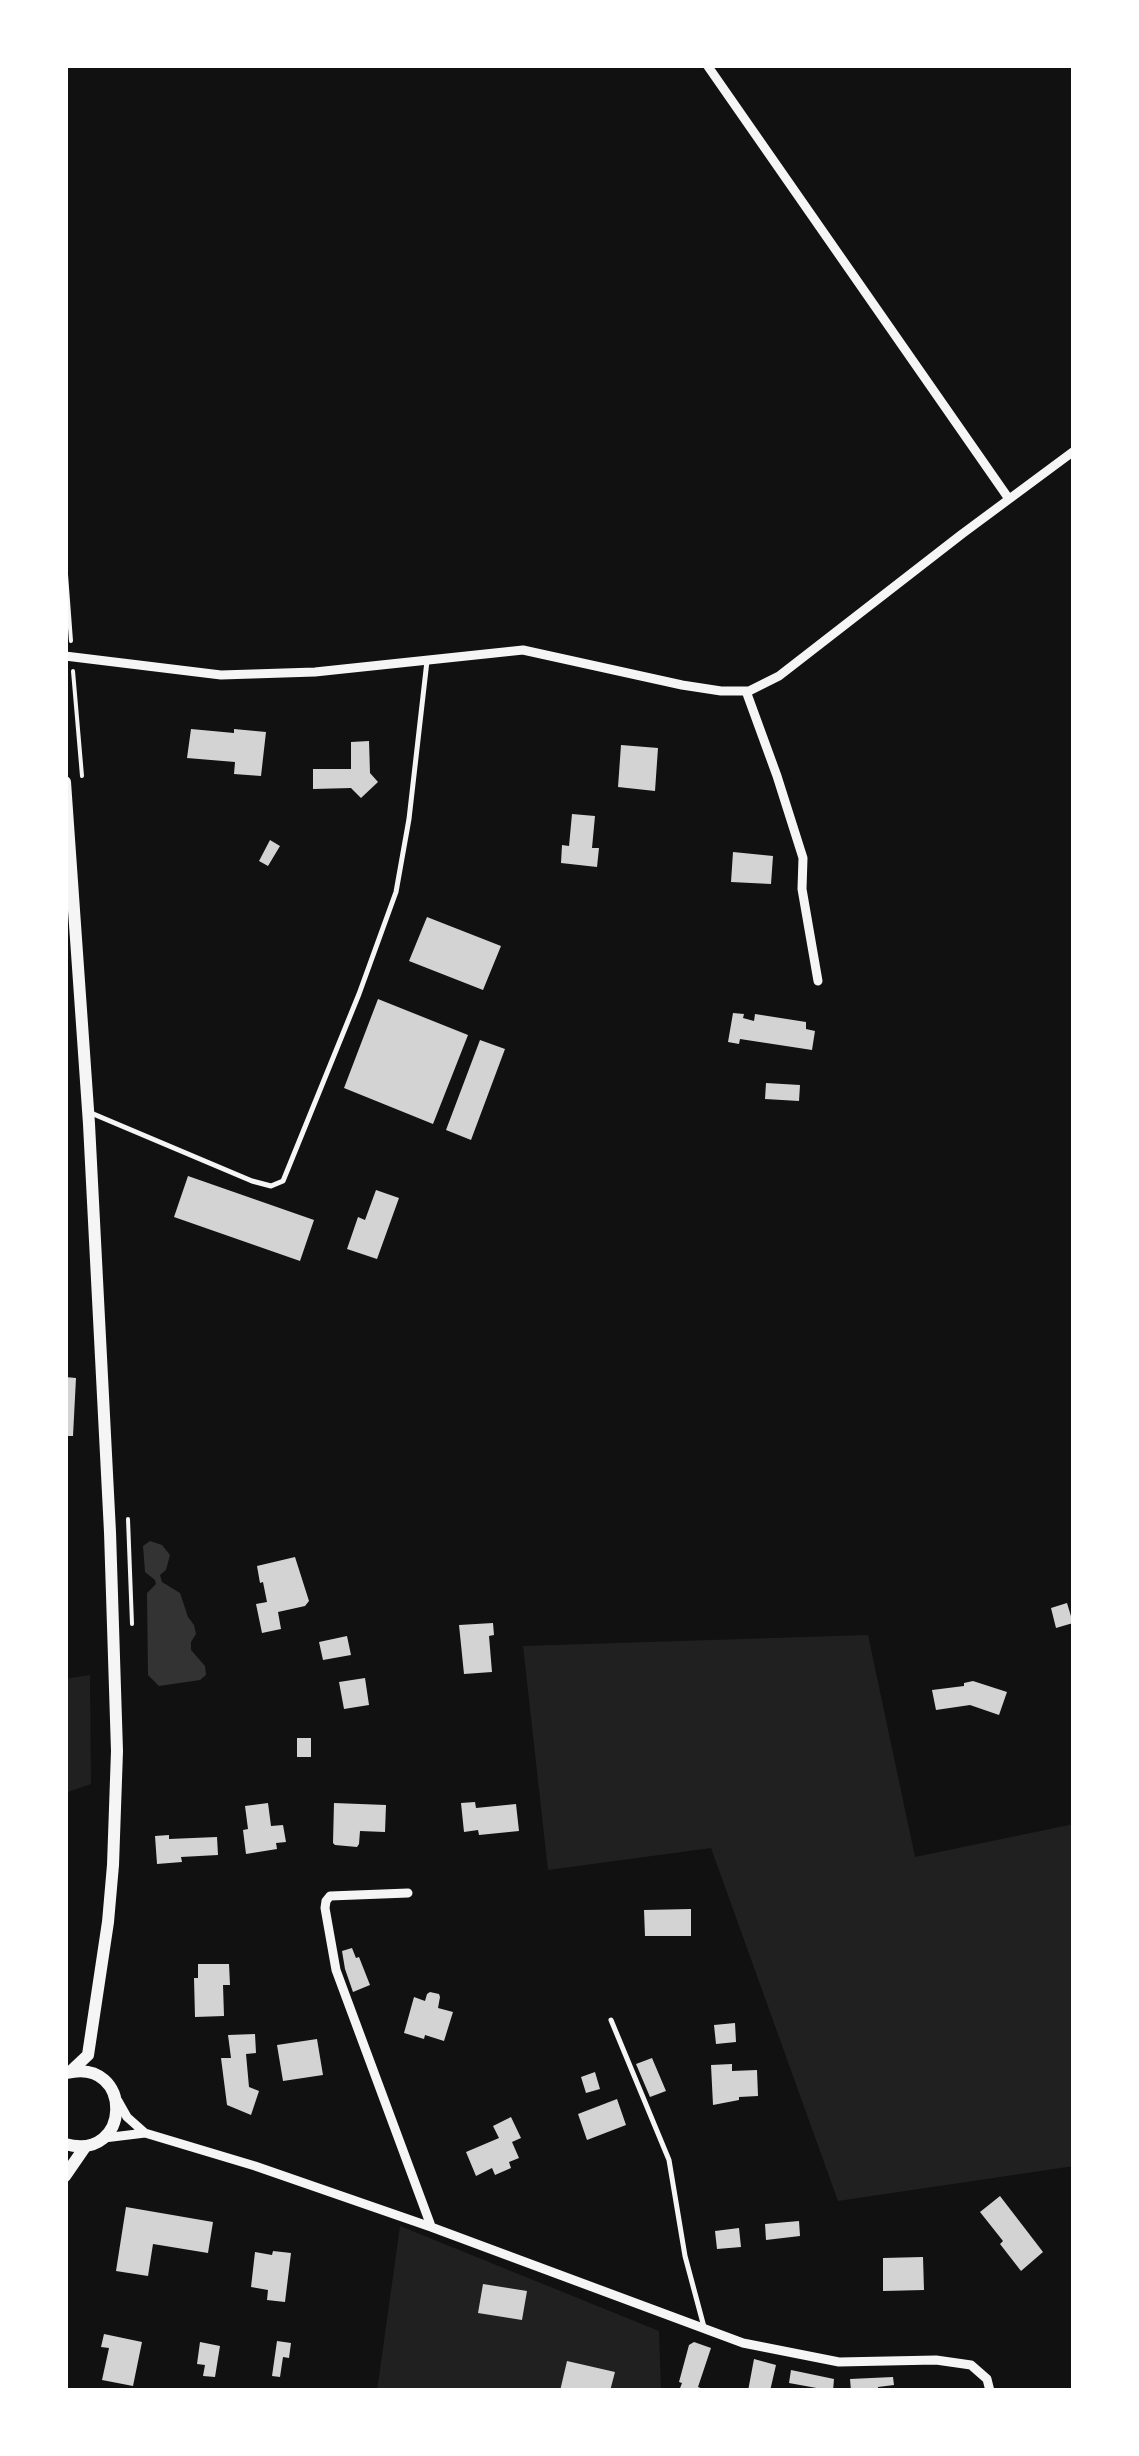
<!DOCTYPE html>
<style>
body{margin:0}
#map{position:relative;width:1139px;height:2456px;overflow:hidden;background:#111;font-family:"Exo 2",sans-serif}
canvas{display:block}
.frame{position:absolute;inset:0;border:68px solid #fff;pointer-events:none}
</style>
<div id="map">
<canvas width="1139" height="2456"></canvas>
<div class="frame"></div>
</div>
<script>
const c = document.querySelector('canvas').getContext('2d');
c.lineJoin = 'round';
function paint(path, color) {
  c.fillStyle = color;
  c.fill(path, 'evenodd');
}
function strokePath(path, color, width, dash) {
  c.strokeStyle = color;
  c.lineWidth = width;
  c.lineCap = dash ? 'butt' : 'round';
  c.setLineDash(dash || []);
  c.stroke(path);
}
paint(new Path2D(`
 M868,1635L915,1857L1074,1824V2166L838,2201L711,1848L548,1870L523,1646Z
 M90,1675L91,1784L65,1793V1679Z
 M400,2226L659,2331L661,2391H377Z`), '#202020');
paint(new Path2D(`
 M150,1541L162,1545L170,1555L166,1570L160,1575L162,1582L180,1593L188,1617L194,1625L196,1634L191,1642V1650L205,1666L206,1675L200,1680L159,1686L148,1675L147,1593L156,1584L155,1580L145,1572L143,1546Z`), '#333');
paint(new Path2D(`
 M191,729L234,733V729L266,732L261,776L234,774L235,762L187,758Z
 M369,741L370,773L378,782L361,798L351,788L313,789V769H351V742Z
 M621,745L658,748L655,791L618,787Z
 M572,814L595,816L592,848H599L597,867L561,863L562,845L569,846Z
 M270,840L280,846L268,866L259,861Z
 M733,852L773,856L771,884L731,882Z
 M427,917L501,946L483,990L409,961Z
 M378,999L468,1035L433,1124L344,1088Z
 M733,1013L744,1014L743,1018L754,1021L755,1014L806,1022V1029L815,1031L812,1050L740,1039L739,1044L728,1042Z
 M480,1040L505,1049L471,1140L446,1130Z
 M766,1083L800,1085L799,1101L765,1099Z
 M188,1176L314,1220L300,1261L174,1217Z
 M376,1190L399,1198L377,1259L347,1249L358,1217L365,1220Z
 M65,1377L76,1378L73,1436H65Z
 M295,1557L309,1601L305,1606L278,1612L281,1629L262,1633L256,1604L267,1602L263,1582L260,1583L257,1566Z
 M1067,1603L1073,1623L1056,1628L1051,1608Z
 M493,1623L494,1635L489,1636L492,1672L464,1674L459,1625Z
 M347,1636L351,1655L323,1660L319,1642Z
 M365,1678L369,1705L344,1709L339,1682Z
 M973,1681L1007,1692L999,1715L970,1705L936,1710L932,1690L964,1686V1683Z
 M297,1738H311V1757H297Z
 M475,1802L476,1808L516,1804L519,1831L479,1835L478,1830L464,1832L461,1803Z
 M268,1803L271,1826L283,1825L286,1842L276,1843L277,1849L246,1854L243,1830L248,1829L245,1806Z
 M334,1803L386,1805L385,1832L360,1831L359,1844L357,1847L335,1845L333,1843Z
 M169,1835V1839L217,1837L218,1855L181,1857L182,1862L157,1864L155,1836Z
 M691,1909V1936H645L644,1910Z
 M352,1948L356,1958L359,1957L370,1985L353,1992L345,1969L342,1951Z
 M198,1964H229L230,1985H223L224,2016L195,2017L194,1978H198Z
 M430,1992L439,1994L440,1997L438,2008L453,2012L444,2041L425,2035L424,2039L404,2033L414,1997L425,2001L427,1994Z
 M735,2023L736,2042L716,2044L714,2025Z
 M255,2034L256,2053L246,2054L249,2087L259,2091L251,2115L227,2105L221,2058H231L228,2035Z
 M317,2039L323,2075L283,2081L277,2045Z
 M652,2058L666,2091L650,2097L636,2064Z
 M732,2064V2071L757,2070L758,2096L739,2097V2100L713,2105L711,2065Z
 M595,2072L600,2089L586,2093L581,2077Z
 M617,2099L626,2125L587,2140L578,2114Z
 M511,2117L521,2138L512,2142L519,2158L509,2162L511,2168L495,2175L492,2168L476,2176L466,2152L499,2138L493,2126Z
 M1000,2196L1043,2252L1021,2271L1000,2244L1003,2241L980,2212Z
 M126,2207L213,2222L208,2253L153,2244L148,2276L116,2271Z
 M799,2221L800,2236L766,2240L765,2224Z
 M739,2228L741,2247L717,2249L715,2231Z
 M273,2251L291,2253L285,2302L267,2300L268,2290L251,2287L255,2252L272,2255Z
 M923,2257L924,2290L883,2291V2258Z
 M483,2284L527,2291L522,2320L478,2313Z
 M104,2334L142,2342L133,2386L102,2380L109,2348L101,2347Z
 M277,2341L291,2343L289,2358L283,2357L280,2377L272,2376Z
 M200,2342L220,2346L215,2377L203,2376L205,2365L197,2364Z
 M694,2342L711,2348L698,2387L708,2391H679L682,2383L679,2382L689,2345Z
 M754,2359L776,2365L770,2391H748Z
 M567,2361L615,2372L610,2391H560Z
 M791,2370L834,2379L833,2391L789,2383Z
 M893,2377L894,2385L878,2387V2391H851L850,2379Z`), '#d3d3d3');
strokePath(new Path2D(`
 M65,561L71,641
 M73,671L82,776
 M128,1519L132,1624`), '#f5f5f5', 4);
strokePath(new Path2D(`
 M91,1113L252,1181L271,1186L283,1181L359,994L396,892L409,819L427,661
 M611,2020L669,2160L685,2256L704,2327`), '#f5f5f5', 5);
strokePath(new Path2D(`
 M707,65L1009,499
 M65,656L221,675L315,672L523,650L682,685L721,691H749L779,676L962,534L1074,451
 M746,691L777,776L803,858L802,889L818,981
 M408,1893L330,1896L326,1901L325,1908L336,1970L431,2226
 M118,2101L127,2117L145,2133
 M104,2138L145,2133L255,2166L431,2227L743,2343L839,2362L936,2360L971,2365L987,2379L990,2391`), '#f5f5f5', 9);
strokePath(new Path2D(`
 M65,782L89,1124L110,1532L117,1751L113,1865L108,1922L88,2055L71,2071
 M65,2144C132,2163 134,2057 67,2073
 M65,2176L85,2147`), '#f5f5f5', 12);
</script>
